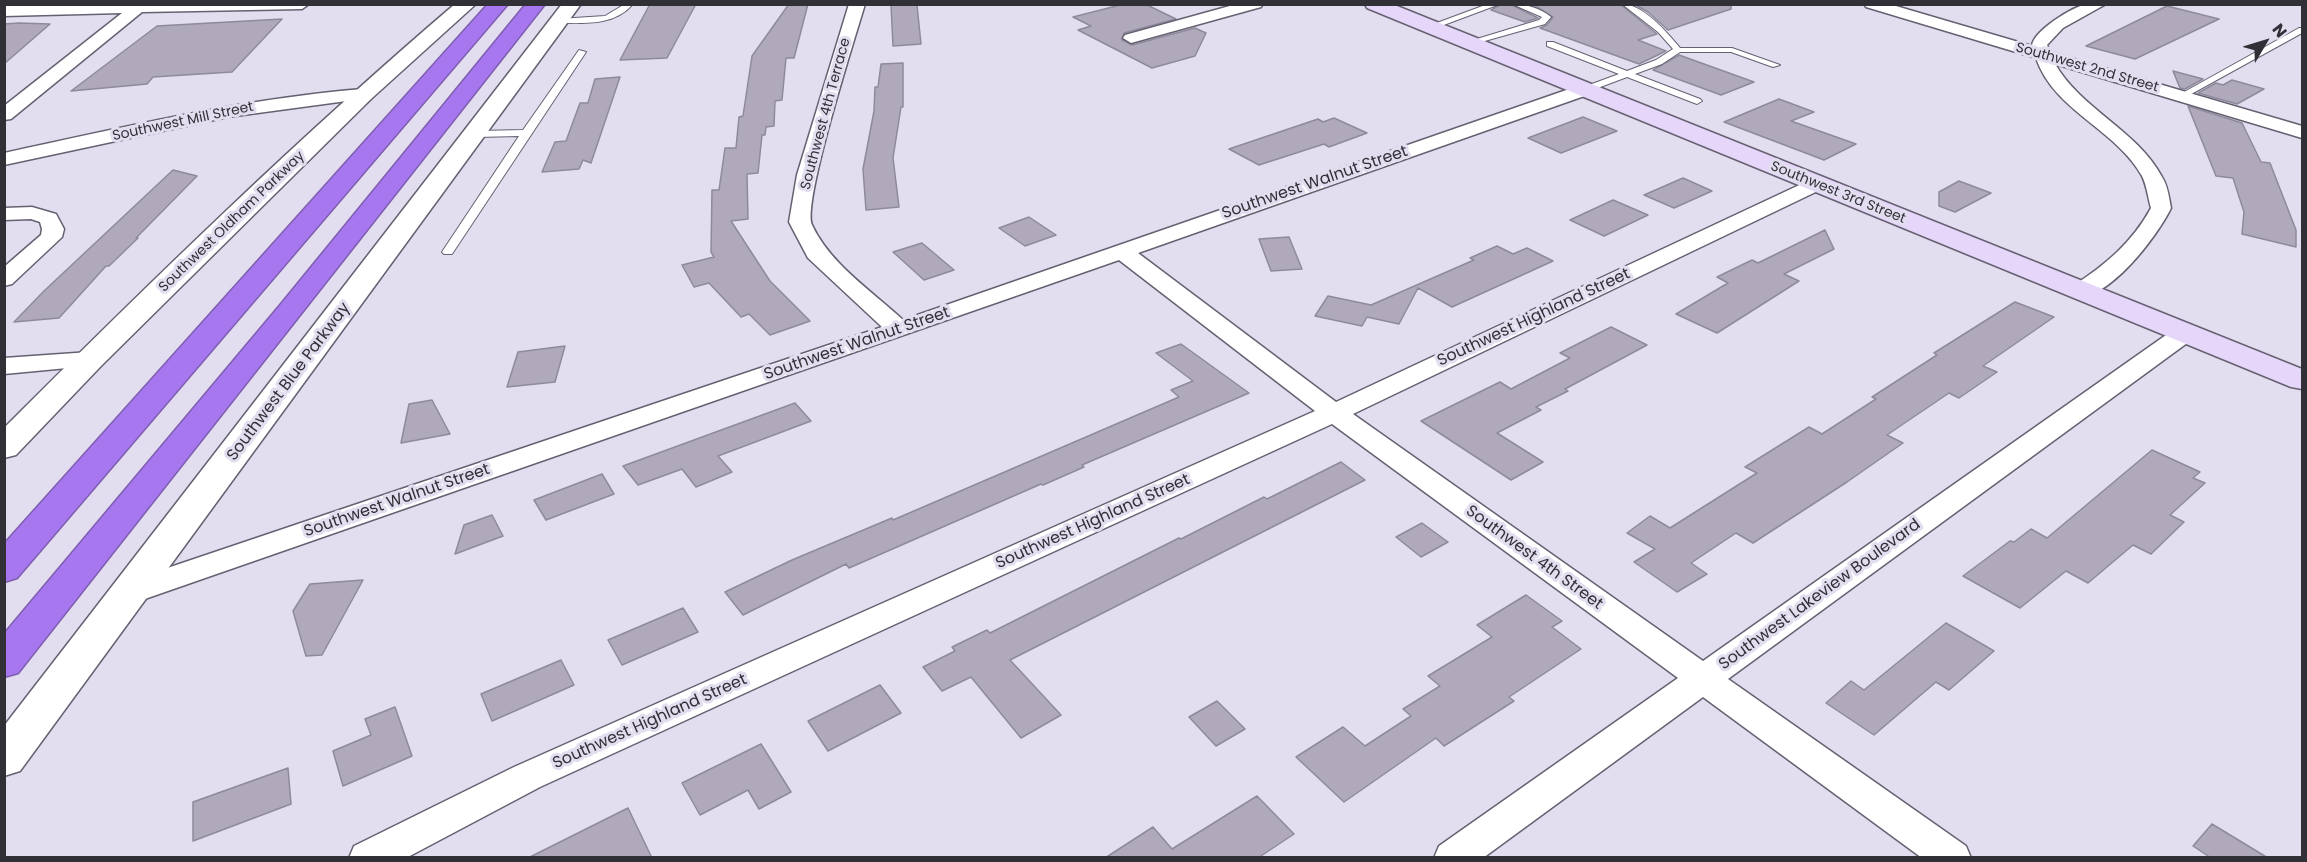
<!DOCTYPE html>
<style>
body{margin:0}
#map{position:relative;width:2307px;height:862px;overflow:hidden;background:#e2ddef;font-family:Poppins,sans-serif}
canvas{display:block}
.frame{position:absolute;inset:0;border:6px solid #323037;pointer-events:none}
.north{position:absolute;left:2235px;top:12px;width:60px;height:60px;-webkit-text-stroke:4px #e2ddef;paint-order:stroke;rotate:52deg;font-size:16px;font-weight:700;line-height:24px;text-align:center;color:#323037}
.north::after{content:'';display:block;margin:auto;width:21px;height:27px;background:#323037;clip-path:polygon(50% 0,100% 100%,50% 72%,0 100%)}
</style>
<div id="map">
<canvas width="2307" height="862"></canvas>
<div class="frame"></div>
<div class="north">N</div>
</div>
<script>
const c = document.querySelector('canvas').getContext('2d');
c.lineJoin = 'round';
function paint(path, color) {
  c.fillStyle = color;
  c.fill(path, 'evenodd');
}
function strokePath(path, color, width, dash) {
  c.strokeStyle = color;
  c.lineWidth = width;
  c.lineCap = dash ? 'butt' : 'round';
  c.setLineDash(dash || []);
  c.stroke(path);
}
function write(font, color, halo, rows, align = 'center') {
  c.font = font + ' Poppins,sans-serif';
  c.lineWidth = 6;
  c.setLineDash([]);
  c.textBaseline = 'middle';
  c.strokeStyle = halo;
  c.fillStyle = color;
  for (const [text, x, y, turn = 0] of rows) {
    c.save();
    c.translate(x, y);
    c.rotate((+turn || 0) * Math.PI / 180);
    c.textAlign = isNaN(turn) ? turn : align;
    if (halo) c.strokeText(text, 0, 0);
    c.fillText(text, 0, 0);
    c.restore();
  }
}
const building = new Path2D(`
 M650,4H696L667,58L620,60Z
 M789,4H808L794,58H786L782,100L775,101L774,126L766,127L765,135H762L758,173L747,174L748,219L731,221L770,281L810,321L770,335L749,314L741,317L709,283L694,287L682,265L714,257L711,252L712,190H719L725,148H736L739,117L743,116L752,56Z
 M1124,4H1145L1176,19L1124,33L1122,40L1132,45L1195,28L1206,33L1195,56L1152,68L1078,30L1091,26L1073,17Z
 M1502,4H1510L1538,18L1525,22L1491,10Z
 M1532,4H1620L1657,34L1638,40L1666,51L1639,64L1540,28L1547,25L1553,17Z
 M1634,4H1731V9L1668,30L1648,12Z
 M891,5H917L921,44L893,46Z
 M2167,6L2219,19L2135,59L2086,46Z
 M282,19L232,72L153,77L147,84L71,91L157,26Z
 M19,23L50,24L4,64V24Z
 M1679,55L1754,82L1721,95L1653,70Z
 M903,63V107H901L893,158L899,207L866,210L863,169L874,111L875,87H878L881,64Z
 M2173,71L2203,79L2185,89L2180,88Z
 M620,77L591,163L583,160L579,169L542,172L555,142L566,141L580,103H588L595,79Z
 M2232,80L2264,89L2237,104L2198,93L2216,83L2223,85Z
 M1779,99L1814,112L1791,121L1856,144L1824,160L1724,122Z
 M2188,106L2242,123L2261,162L2270,163L2296,230V247L2242,234L2244,212L2233,178L2216,176Z
 M1583,117L1617,131L1561,153L1528,138Z
 M1334,118L1367,133L1329,147L1324,144L1259,165L1229,149L1318,119L1323,122Z
 M173,170L197,176L136,238H138L109,266H106L59,318L14,322L44,291Z
 M1683,178L1712,191L1674,208L1644,195Z
 M1959,181L1991,193L1955,212L1939,206V192Z
 M1613,200L1648,215L1604,236L1570,220Z
 M1029,217L1056,235L1025,246L999,228Z
 M1825,230L1834,249L1784,274L1799,281L1717,333L1676,314L1728,283L1717,277L1752,260L1758,263Z
 M1289,237L1302,269L1271,271L1259,239Z
 M922,243L954,270L924,280L893,252Z
 M1497,246L1513,254L1527,248L1553,261L1452,307L1418,288L1399,324L1367,317L1362,326L1315,316L1328,296L1371,305L1474,260L1470,258Z
 M2015,302L2054,317L1983,366L1997,372L1959,398L1949,393L1887,435L1903,443L1847,482L1753,543L1736,533L1691,563L1707,574L1677,592L1634,562L1655,549L1627,533L1650,516L1670,528L1757,473L1745,467L1809,427L1822,434L1876,399L1872,397L1937,355L1934,353Z
 M1611,327L1647,345L1565,389L1568,391L1536,407L1541,410L1497,433L1543,462L1511,480L1421,421L1500,382L1511,389L1570,358L1560,353Z
 M1181,344L1249,393L1082,465L1084,467L1043,485L1041,484L849,568L846,564L743,615L725,592L792,560L892,518L893,520L1179,397L1171,390L1193,381L1156,353Z
 M565,346L555,382L507,387L518,352Z
 M432,400L450,434L401,443L409,404Z
 M795,403L811,421L718,456L732,472L696,487L682,469L638,485L623,466Z
 M2152,450L2200,472L2193,478L2205,483L2170,515L2184,522L2151,554L2133,545L2088,583L2066,571L2020,608L1963,576L2010,541L2014,542L2031,529L2047,538Z
 M1341,462L1365,480L1010,660L1061,715L1021,738L971,677L942,691L923,667L955,651L952,647L987,630L990,633L1179,538L1181,539L1264,497L1267,499Z
 M602,474L614,494L546,520L534,500Z
 M492,515L503,536L455,554L464,525Z
 M1422,523L1448,542L1421,557L1396,537Z
 M363,580L322,655L306,656L293,611L310,584Z
 M1526,595L1562,621L1552,627L1581,649L1509,697L1514,701L1444,746L1436,738L1344,802L1296,757L1343,727L1365,746L1411,716L1403,709L1440,686L1428,676L1492,637L1477,625Z
 M683,608L698,632L622,665L608,640Z
 M1946,623L1994,651L1949,690L1936,682L1874,735L1826,703L1851,681L1864,690Z
 M561,660L574,685L492,721L481,694Z
 M880,685L901,713L828,751L808,721Z
 M1217,701L1245,729L1216,746L1189,717Z
 M395,707L412,756L343,786L333,751L371,735L365,719Z
 M761,744L791,792L759,809L748,790L700,815L682,783Z
 M288,768L291,804L193,841V802Z
 M1257,796L1294,834L1258,858H1105L1153,827L1172,849Z
 M628,808L652,858H528Z
 M2212,824L2268,858H2211L2193,846Z`);
paint(building, '#afa9bb');
strokePath(building, '#8f8a9b', 1.5);
const service = new Path2D(`
 M625,4H633C614,26 585,23 559,23L555,21L559,19L605,16Z
 M1488,4H1500L1433,29L1426,27Z
 M1512,4C1526,4 1540,8 1551,17L1545,24L1467,46V42L1539,20L1542,17Z
 M1622,4C1643,4 1667,32 1680,48H1732L1780,65L1773,67L1731,52H1680L1662,64L1635,74L1700,99L1702,101L1697,104L1627,77L1587,92H1581V88L1619,74L1547,46V42H1553L1627,71L1656,60L1673,49L1658,32Z
 M2299,28H2302V33L2184,98L2177,96Z
 M579,50L586,52L452,254H444L442,252L519,136L477,137L472,134L477,131L523,130Z`);
const minor = new Path2D(`
 M83,4H309L302,9L142,12L11,119L4,120V106L122,13L4,16V6Z
 M849,4H865C855,38 802,202 812,225C830,264 872,291 903,320L1578,86H1590L1593,90L1590,94L1138,253L1336,402L1810,180H1824L1827,184L1824,188L1353,414L1703,661L2176,328L2185,326L2194,328L2197,333L2194,338L1728,679L1966,846L1971,858H1922L1703,697L1483,858H1434L1439,846L1678,678L1332,424L540,787L406,858H349L354,846L514,767L1315,411L1119,260L139,601L128,604L117,601L112,593L117,585L882,327L808,258L789,222L797,175Z
 M1237,4H1263L1261,7L1131,43L1123,38L1125,35Z
 M1864,4H1889L2032,46C2033,31 2072,7 2087,4C2093,3 2100,4 2106,4L2063,28L2047,45L2050,52L2302,126V138L2055,64C2082,110 2137,130 2162,177C2168,186 2169,198 2171,208C2158,235 2107,304 2073,296L2069,291L2073,286C2105,265 2132,243 2151,208C2148,198 2147,186 2142,176C2116,129 2054,111 2036,58L1866,7Z
 M363,89L369,90L372,94L369,98L228,117L4,165V153C124,127 241,99 363,89Z
 M32,207L56,214L64,229L62,237L12,284L4,286V267L41,235L42,229L40,222L31,219L4,220V208Z
 M90,352L99,355L103,360L99,365L4,374V358Z`);
const tertiary = new Path2D(`
 M455,4H476L371,99L101,366L16,455L4,458V428C150,282 298,138 455,4Z
 M562,4H581L20,771L4,776V726Z`);
const secondary = new Path2D(`
 M1365,4H1392L2302,369V389L2291,387L1367,8Z`);
const motorway = new Path2D(`
 M488,4H508L17,578L4,582V544Z
 M526,4H545L18,673L4,677V634L281,304Z`);
strokePath(service, '#666171', 2);
strokePath(minor, '#666171', 3);
strokePath(tertiary, '#666171', 3);
strokePath(secondary, '#666171', 3);
strokePath(motorway, '#7e5eaf', 3);
paint(service, '#fff');
paint(minor, '#fff');
paint(tertiary, '#fff');
paint(secondary, '#e5d6fa');
paint(motorway, '#a777f0');
write('14px', '#323037', '#e2ddef', [
 ["Southwest 2nd Street",2087,68,16],
 ["Southwest 4th Terrace",826,114,-75],
 ["Southwest Mill Street",183,122,-12],
 ["Southwest 3rd Street",1838,193,22],
 ["Southwest Oldham Parkway",232,222,-44]
]);
write('16px', '#323037', '#e2ddef', [
 ["Southwest Walnut Street",1315,183,-19],
 ["Southwest Highland Street",1534,318,-25],
 ["Southwest Walnut Street",857,344,-19],
 ["Southwest Blue Parkway",289,382,-53],
 ["Southwest Walnut Street",397,501,-19],
 ["Southwest Highland Street",1093,522,-24],
 ["Southwest 4th Street",1534,558,36],
 ["Southwest Lakeview Boulevard",1820,595,-36],
 ["Southwest Highland Street",650,722,-24]
]);
</script>
